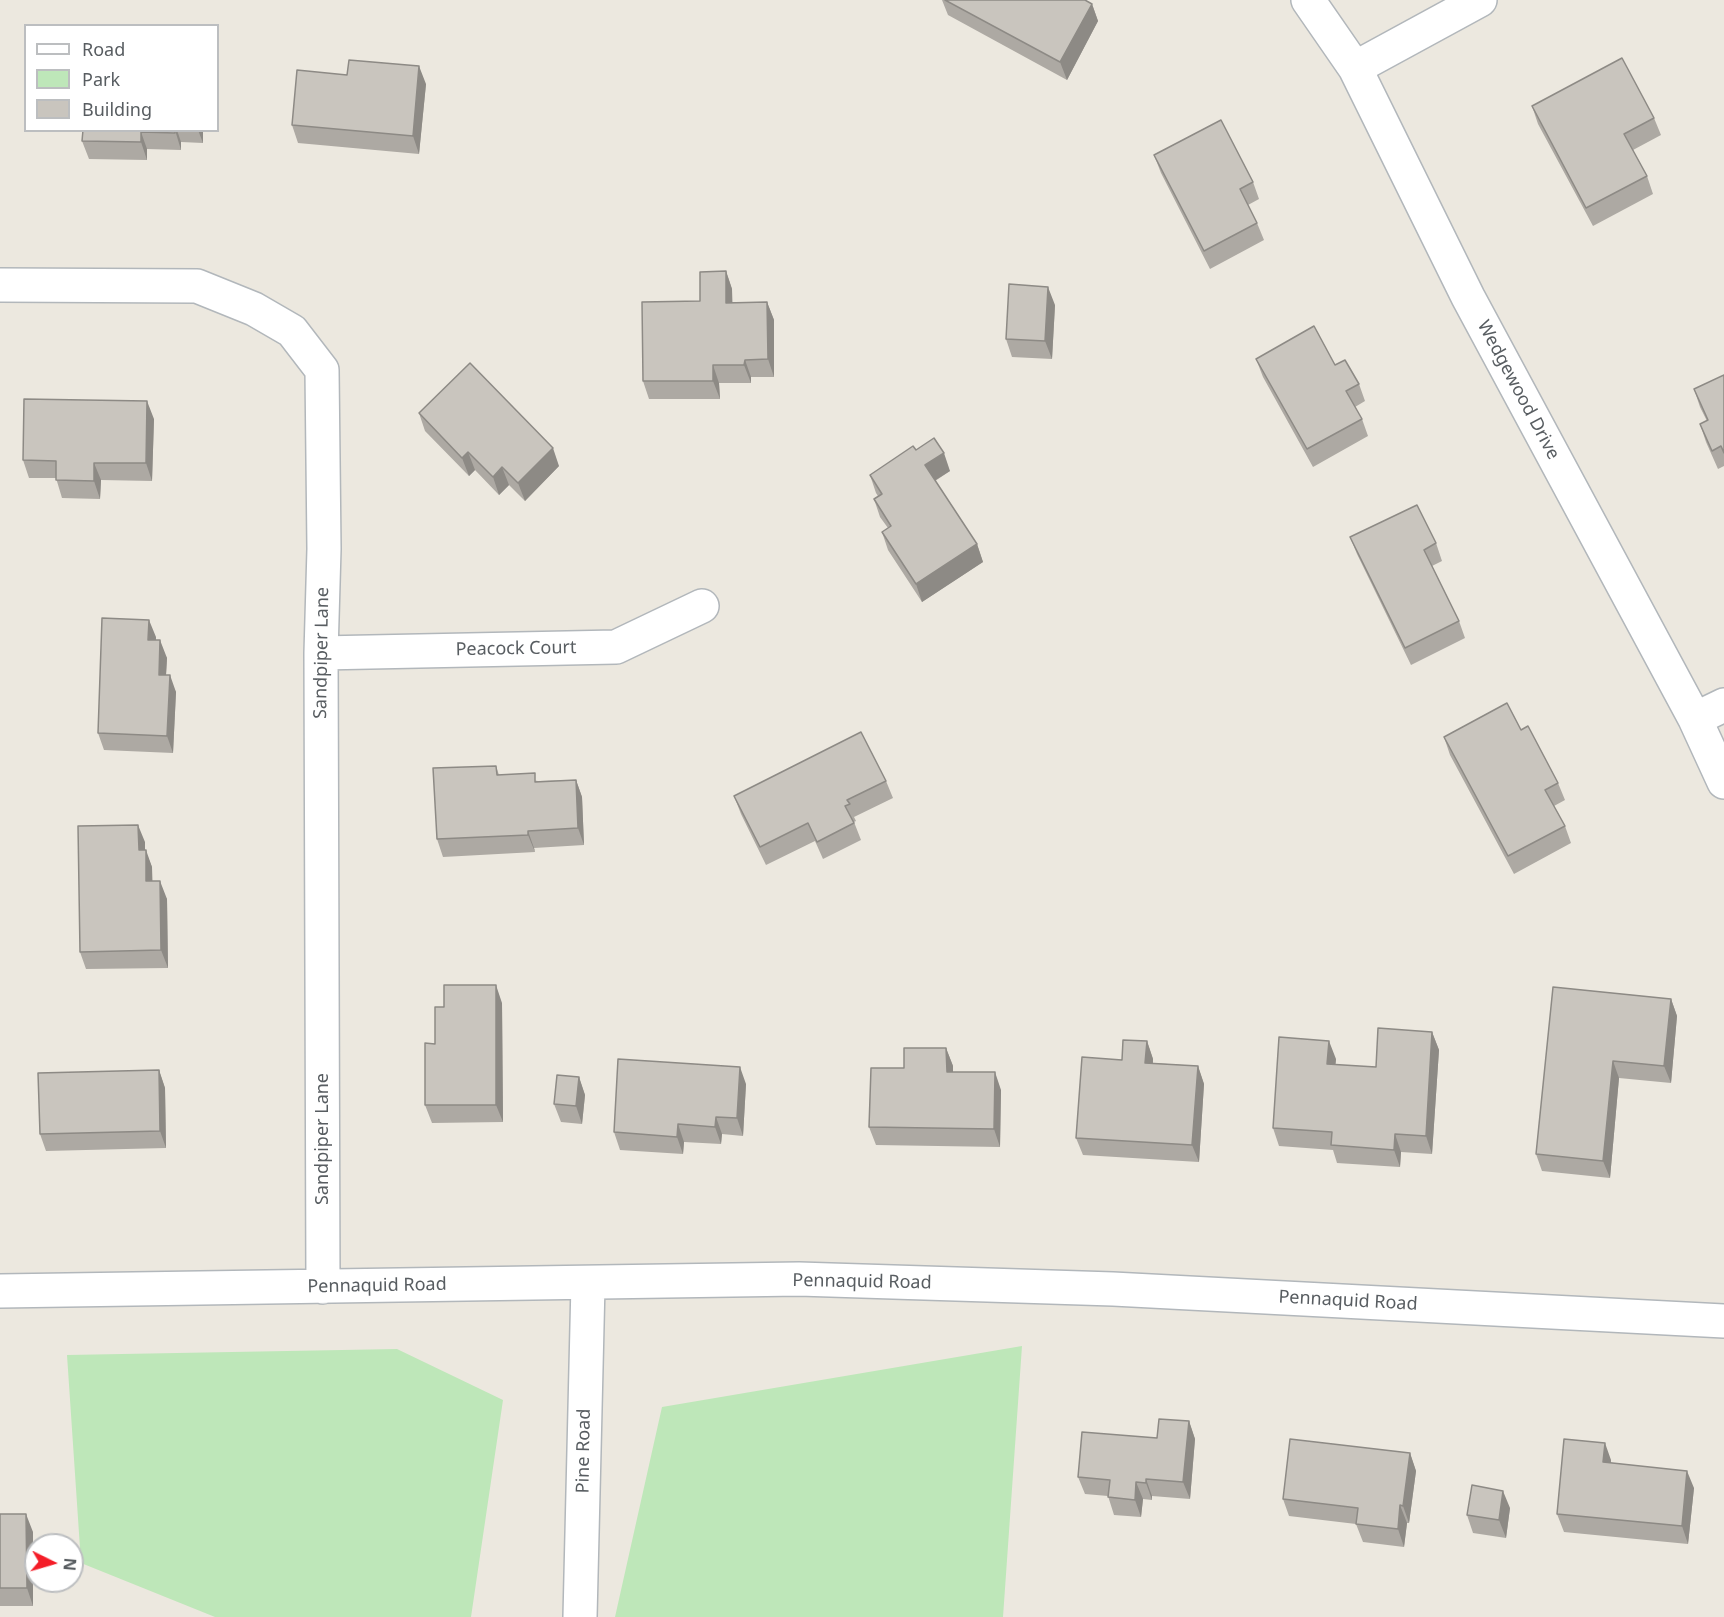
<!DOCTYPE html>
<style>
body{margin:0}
#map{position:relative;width:1724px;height:1617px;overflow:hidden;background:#ece8df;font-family:"Noto Sans",sans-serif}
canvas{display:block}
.legend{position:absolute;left:24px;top:24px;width:195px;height:108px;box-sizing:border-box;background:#fff;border:2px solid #bcbec0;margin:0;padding:8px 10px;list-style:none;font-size:18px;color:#585d61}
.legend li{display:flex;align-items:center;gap:12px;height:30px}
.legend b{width:30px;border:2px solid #bcbec0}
.north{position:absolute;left:24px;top:1533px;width:60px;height:60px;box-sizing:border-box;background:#fff;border:2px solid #bcbec0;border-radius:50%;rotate:95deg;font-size:16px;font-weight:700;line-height:24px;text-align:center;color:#585d61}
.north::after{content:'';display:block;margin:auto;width:21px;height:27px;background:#f41d28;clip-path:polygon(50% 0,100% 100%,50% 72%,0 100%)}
</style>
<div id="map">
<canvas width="1724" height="1617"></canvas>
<ul class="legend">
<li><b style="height:8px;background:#fff"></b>Road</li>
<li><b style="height:16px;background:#bee7b9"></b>Park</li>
<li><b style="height:16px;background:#c9c5be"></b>Building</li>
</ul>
<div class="north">N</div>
</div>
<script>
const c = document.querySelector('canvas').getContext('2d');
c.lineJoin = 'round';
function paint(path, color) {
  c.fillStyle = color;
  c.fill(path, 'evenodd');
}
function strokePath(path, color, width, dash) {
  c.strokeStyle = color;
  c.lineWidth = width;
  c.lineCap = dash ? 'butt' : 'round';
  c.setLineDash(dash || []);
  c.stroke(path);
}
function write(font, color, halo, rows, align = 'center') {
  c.font = font + ' "Noto Sans",sans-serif';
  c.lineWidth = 5;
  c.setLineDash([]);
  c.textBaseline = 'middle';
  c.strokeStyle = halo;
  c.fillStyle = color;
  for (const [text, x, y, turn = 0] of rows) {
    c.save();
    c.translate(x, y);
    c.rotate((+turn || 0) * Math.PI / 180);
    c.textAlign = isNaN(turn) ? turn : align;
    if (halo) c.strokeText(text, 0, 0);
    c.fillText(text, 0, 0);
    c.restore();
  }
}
paint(new Path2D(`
 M1022,1346L1003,1617H615L662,1407Z
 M397,1349L503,1400L471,1617H215L81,1563L67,1355Z`), '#bee7b9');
const street = new Path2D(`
 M1308,0L1355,68L1468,297L1695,719L1724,782
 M1355,68L1480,0
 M0,285L197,286L254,309L292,331L322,370L324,549L321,653L323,1287
 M321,653L616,647L702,606
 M1695,719L1724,705
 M0,1291L799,1279L1113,1289L1724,1321
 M580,1617L588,1284`);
strokePath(street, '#b2b7bb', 36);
strokePath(street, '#fff', 33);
paint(new Path2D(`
 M942,0H1085L1092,4L1098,21L1067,80L948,15Z
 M426,84L419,154L298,143L292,125Z
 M1532,106L1654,118L1661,135L1633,150L1647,176L1653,194L1593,226L1538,124Z
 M83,130H203V143L181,142V150L147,149V160L89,159L82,141Z
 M1154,155L1253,182L1259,199L1248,205L1257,223L1264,240L1210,269L1161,173Z
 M726,271L732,289V302H767L774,320V377H751V383H719L720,399H649L643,381L700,301Z
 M1055,305L1052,359L1012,357L1006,339Z
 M1256,359L1335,365L1359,384L1365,401L1355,407L1362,419L1368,436L1313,467L1263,377Z
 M1724,375V466L1718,469L1706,442L1700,424L1707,421L1700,407L1694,389Z
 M419,413L559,466L525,501L509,485L499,495L475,470L469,476L425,431Z
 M154,419L152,481L101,480L100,499L62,498L56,478H29L23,460Z
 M916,450L950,471L935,481L977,544L983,562L922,602L888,550L882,532L888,528L880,517L874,499L878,496L876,493L870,475Z
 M1350,537L1436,543L1442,561L1432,566L1459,621L1465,638L1411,665L1357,554Z
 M156,637V640L167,658L166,675L176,692L173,753L104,750L98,733Z
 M1521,730L1558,783L1565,800L1554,806L1565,826L1571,843L1514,874L1450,755L1444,737Z
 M496,766L499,775L538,781L576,780L582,797L584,845L534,848L535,852L443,857L437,839Z
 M886,781L893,798L854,817L856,821L854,822L861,840L823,859L815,841L766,865L741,814L734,796Z
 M145,842V850L152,867V881L167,899L168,968L86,969L80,952Z
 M1553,987L1671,999L1677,1016L1671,1083L1619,1078L1610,1178L1542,1171L1536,1154Z
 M502,1003L503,1122L432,1123L425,1105L435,1044L444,1007Z
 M1432,1032L1439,1050L1432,1154L1401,1152L1400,1167L1337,1163L1333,1150L1279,1146L1273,1128L1336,1059L1335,1065L1376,1067Z
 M1147,1041L1153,1059V1063L1198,1066L1204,1084L1199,1162L1083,1155L1076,1138L1122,1060Z
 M946,1048L953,1066V1072L1001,1090L1000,1147L876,1145L869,1127L904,1068Z
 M159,1070L165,1088L166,1148L46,1151L40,1134Z
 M579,1077L585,1095L582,1124L561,1122L554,1104Z
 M746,1084L743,1136L722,1134L721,1144L684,1142L683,1154L620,1150L614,1132Z
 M1189,1421L1195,1439L1190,1499L1152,1496V1500L1143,1499L1141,1517L1114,1515L1108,1496L1085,1494L1078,1477L1157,1438Z
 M1410,1453L1416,1471L1409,1523H1407L1404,1547L1363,1542L1356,1524L1289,1516L1283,1499Z
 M1611,1460V1463L1694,1488L1688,1544L1564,1532L1557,1514Z
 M1510,1508L1506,1538L1473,1533L1467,1515Z
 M0,1514L33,1532V1606H0Z`), '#ada9a3');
paint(new Path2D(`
 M1092,4L1098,21L1067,80L1060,62Z
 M419,66L426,84L419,154L413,136Z
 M175,130H177L181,142V150Z
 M198,130H203V143Z
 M141,132L147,149V160L141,142Z
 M726,271L732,289L733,320L726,303Z
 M1048,287L1055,305L1052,359L1045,341Z
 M767,302L774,320V377L768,359Z
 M745,360L751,377V383L744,365Z
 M713,365L719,383L720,399L713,381Z
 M147,401L154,419L152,481L146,463Z
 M553,448L559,466L525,501L518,483Z
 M468,452L475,470L469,476L462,458Z
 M944,453L950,471L931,483L925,465Z
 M94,463L101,480L100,499L94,481Z
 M502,467L509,485L499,495L493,477Z
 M977,544L983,562L922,602L916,584Z
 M149,620L156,637L155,657L148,640Z
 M160,640L167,658L165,692L159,675Z
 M170,675L176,692L173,753L167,736Z
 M576,780L582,797L584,845L578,828Z
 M138,825L145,842V867L139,850Z
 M528,831L534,848L535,852L528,835Z
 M146,850L152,867L153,899L146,881Z
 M160,881L167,899L168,968L161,950Z
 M496,985L502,1003L503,1122L496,1105Z
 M1671,999L1677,1016L1671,1083L1664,1066Z
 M1432,1032L1439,1050L1432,1154L1426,1136Z
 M1147,1041L1153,1059L1152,1080L1145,1063Z
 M1329,1041L1336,1059L1334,1082L1327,1064Z
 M946,1048L953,1066V1089L947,1072Z
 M1613,1061L1619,1078L1610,1178L1603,1161Z
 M1198,1066L1204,1084L1199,1162L1192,1145Z
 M740,1067L746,1084L743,1136L737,1118Z
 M159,1070L165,1088L166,1148L160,1131Z
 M995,1072L1001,1090L1000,1147L994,1129Z
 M579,1077L585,1095L582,1124L576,1106Z
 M716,1117L722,1134L721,1144L715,1127Z
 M678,1124L684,1142L683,1154L677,1137Z
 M1395,1134L1401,1152L1400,1167L1394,1150Z
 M1189,1421L1195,1439L1190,1499L1183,1482Z
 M1605,1443L1611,1460L1609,1480L1603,1462Z
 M1410,1453L1416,1471L1409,1523L1403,1506Z
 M1687,1471L1694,1488L1688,1544L1682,1526Z
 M1146,1479L1152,1496V1500L1146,1483Z
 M1136,1482L1143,1499L1141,1517L1135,1500Z
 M1503,1491L1510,1508L1506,1538L1499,1520Z
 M1400,1505L1407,1523L1404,1547L1398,1529Z
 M26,1514L33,1532V1606L27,1588Z`), '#8d8a85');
const building = new Path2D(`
 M945,0H1085L1092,4L1060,62Z
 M1622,58L1654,118L1624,134L1647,176L1586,208L1532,106Z
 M349,60L419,66L413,136L292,125L297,70L347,75Z
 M1221,120L1253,182L1240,189L1257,223L1204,251L1154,155Z
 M83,130H175V133L141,132V142L82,141Z
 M726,271V303L767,302L768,359L745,360L744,365H713V381H643L642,302L700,301V272Z
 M1009,284L1048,287L1045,341L1006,339Z
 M1314,326L1335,365L1345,360L1359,384L1346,391L1362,419L1307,449L1256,359Z
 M470,363L553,448L518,483L502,467L493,477L468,452L462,458L419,413Z
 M1724,375V453L1721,446L1712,451L1700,424L1708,420L1694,389Z
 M24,399L147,401L146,463H94V481L56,480V461L23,460Z
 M934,438L944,453L925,465L977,544L916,584L882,532L891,526L874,499L882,494L870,475L913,446L916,450Z
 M1417,505L1436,543L1424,550L1459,621L1405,648L1350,537Z
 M102,618L149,620L148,640H160L159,675H170L167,736L98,733Z
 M1507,703L1521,730L1528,726L1558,783L1545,790L1565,826L1508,856L1444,737Z
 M861,732L886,781L847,800L850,804L845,806L854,823L817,842L808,823L760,847L734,796Z
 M496,766L497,775L535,773V782L576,780L578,828L528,831V835L437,839L433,768Z
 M138,825L139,850H146V881H160L161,950L80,952L78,826Z
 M444,985H496V1105H425V1043L435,1044V1007H444Z
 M1553,987L1671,999L1664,1066L1613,1061L1603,1161L1536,1154Z
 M1378,1028L1432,1032L1426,1136L1395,1134L1394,1150L1331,1145L1332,1132L1273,1128L1279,1037L1329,1041L1327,1064L1376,1067Z
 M1123,1040L1147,1041L1145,1063L1198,1066L1192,1145L1076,1138L1082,1057L1122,1060Z
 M904,1048H946L947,1072H995L994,1129L869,1127L871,1068H904Z
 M618,1059L740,1067L737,1118L716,1117L715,1127L678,1124L677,1137L614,1132Z
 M159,1070L160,1131L40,1134L38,1073Z
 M557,1075L579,1077L576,1106L554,1104Z
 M1159,1419L1189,1421L1183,1482L1146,1479V1483L1136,1482L1135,1500L1108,1497L1110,1480L1078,1477L1082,1432L1157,1438Z
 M1290,1439L1410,1453L1403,1506L1400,1505L1398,1529L1356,1524L1358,1508L1283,1499Z
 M1564,1439L1605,1443L1603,1462L1687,1471L1682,1526L1557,1514Z
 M1472,1485L1503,1491L1499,1520L1467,1515Z
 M0,1514H26L27,1588H0Z`);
paint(building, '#c9c5be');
strokePath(building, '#8d8a85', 1.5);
write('18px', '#585d61', '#fff', [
 ["Wedgewood Drive",1518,390,62],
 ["Peacock Court",516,649,-1],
 ["Sandpiper Lane",322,653,-89],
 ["Sandpiper Lane",323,1139,-90],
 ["Pennaquid Road",862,1282,1],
 ["Pennaquid Road",377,1286,-1],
 ["Pennaquid Road",1348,1301,3],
 ["Pine Road",584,1451,-89]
]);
</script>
